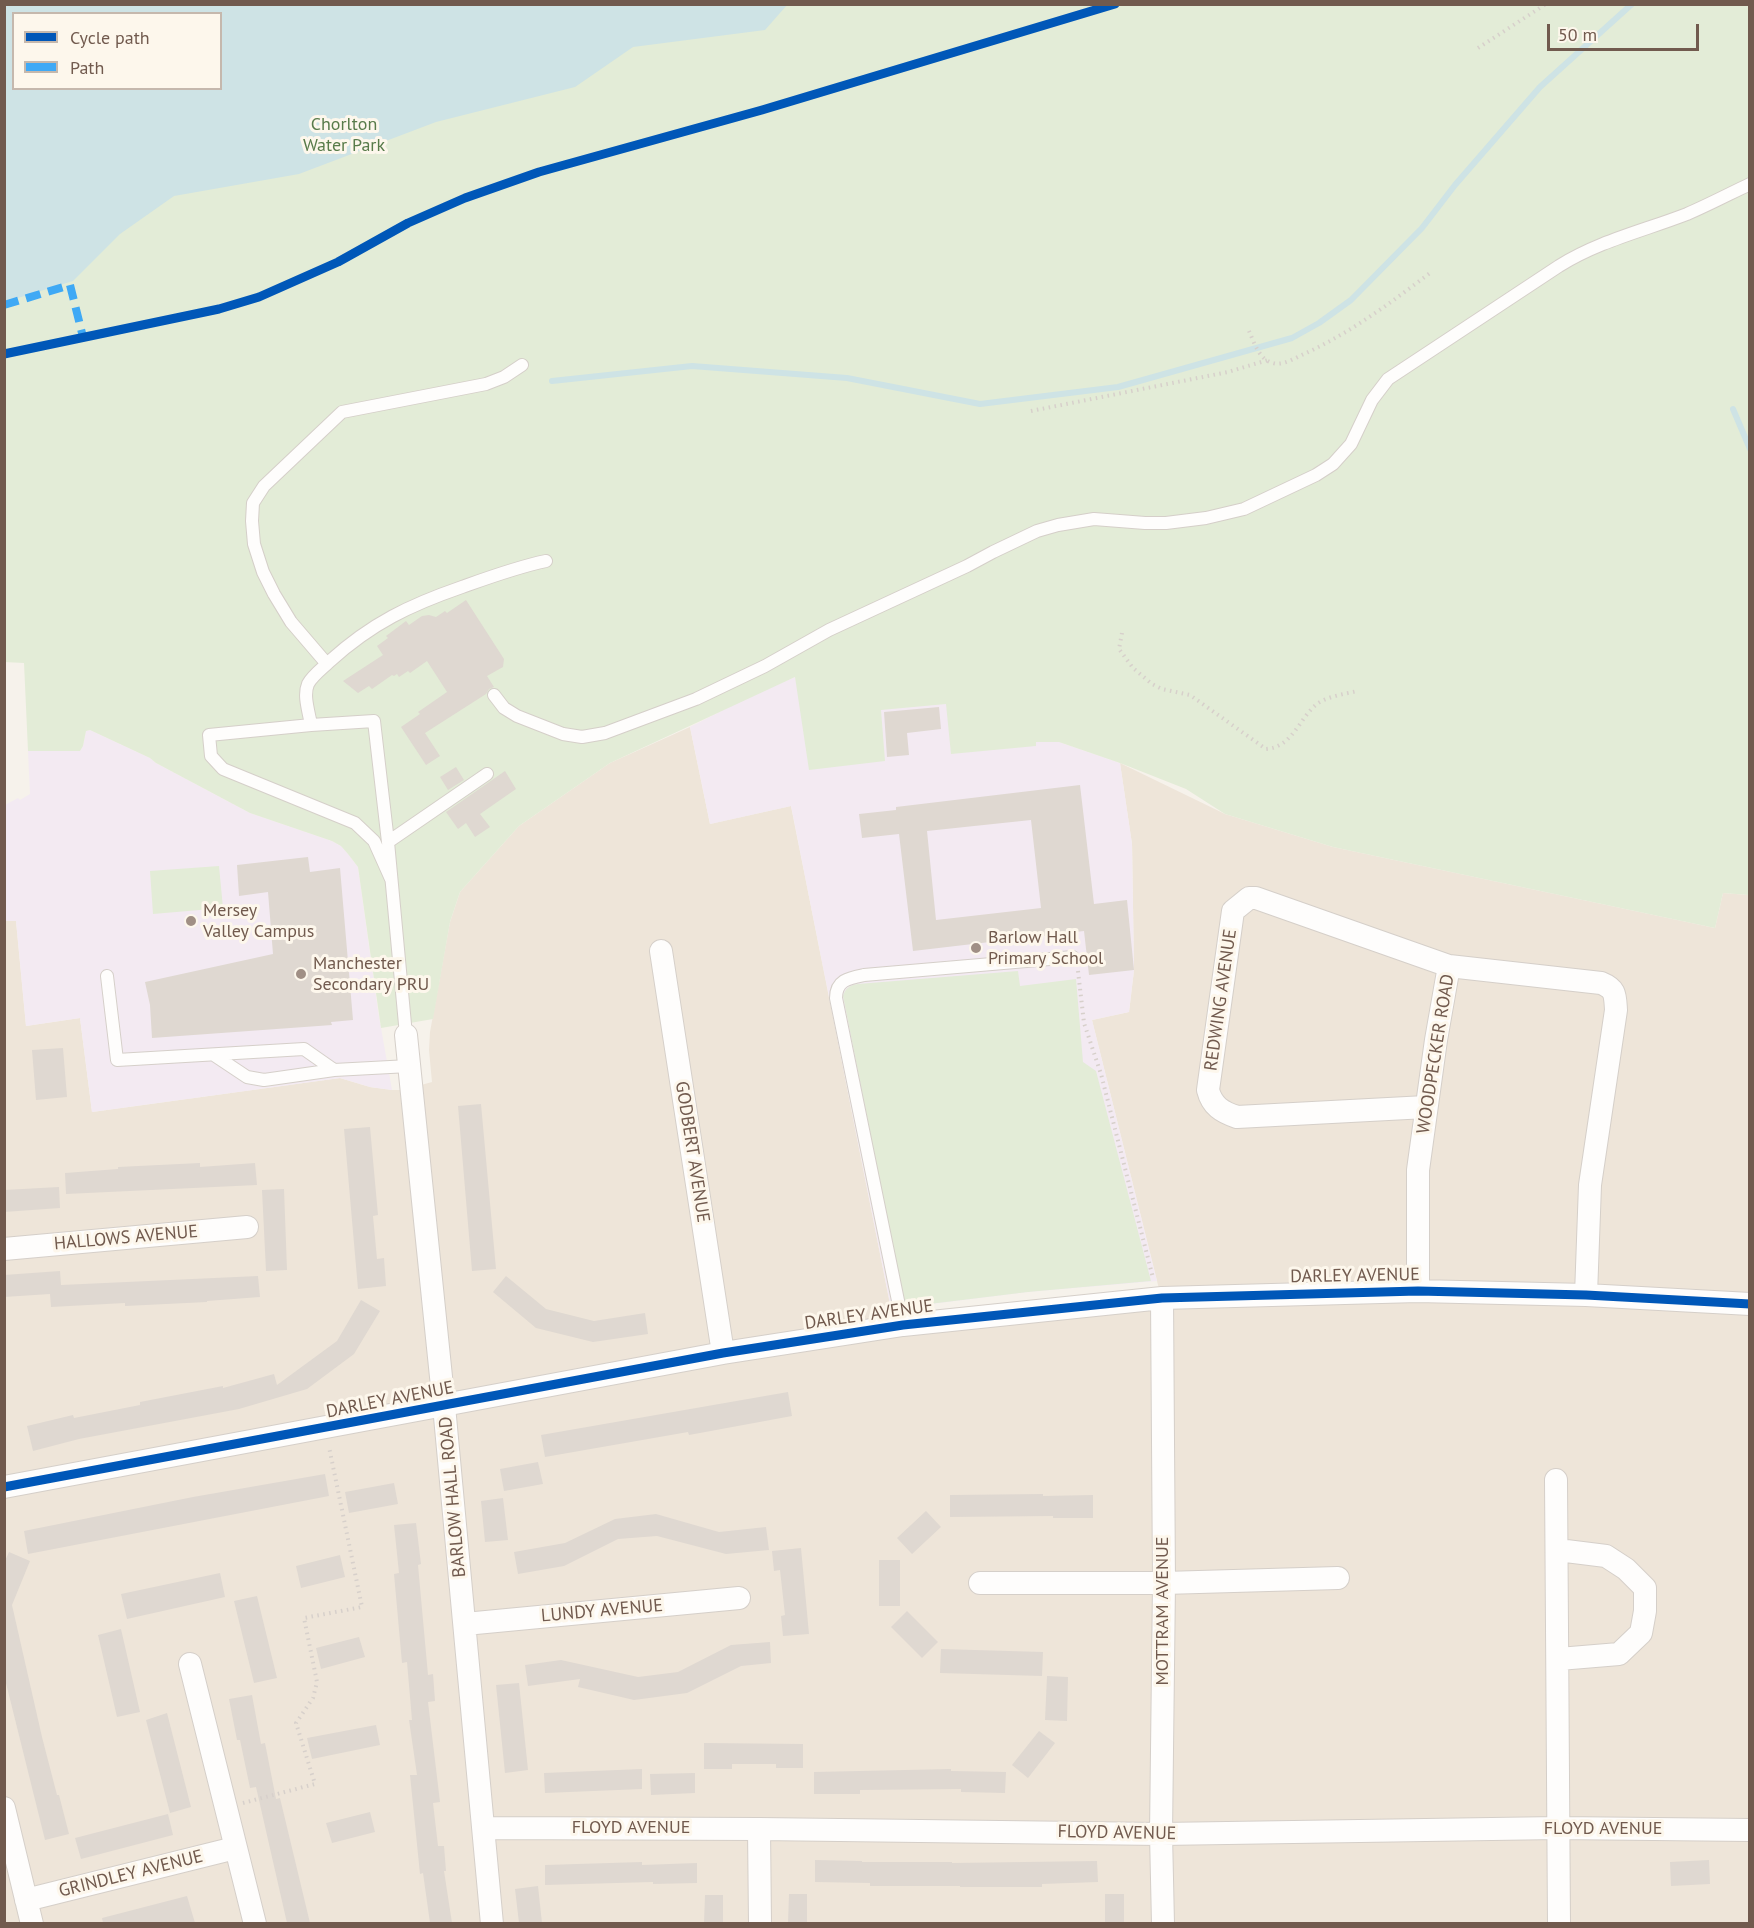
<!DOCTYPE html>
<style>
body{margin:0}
#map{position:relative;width:1754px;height:1928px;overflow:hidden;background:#f6f2eb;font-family:"PT Sans",sans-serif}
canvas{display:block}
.frame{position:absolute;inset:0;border:6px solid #715a4e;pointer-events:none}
.legend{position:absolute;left:12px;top:12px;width:210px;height:78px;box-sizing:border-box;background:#fdf7ec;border:2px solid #c5b8ad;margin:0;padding:8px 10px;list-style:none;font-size:18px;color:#715a4e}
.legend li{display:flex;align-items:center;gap:12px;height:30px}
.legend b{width:30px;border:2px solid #c5b8ad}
.scale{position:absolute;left:1547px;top:24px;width:152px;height:27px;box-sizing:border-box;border:3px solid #715a4e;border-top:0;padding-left:8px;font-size:18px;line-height:21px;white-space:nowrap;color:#715a4e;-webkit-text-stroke:4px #fdf7ec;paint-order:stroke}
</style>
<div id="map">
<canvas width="1754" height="1928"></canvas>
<div class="frame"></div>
<ul class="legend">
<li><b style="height:8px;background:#0057b8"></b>Cycle path</li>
<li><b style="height:8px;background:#3fa9f5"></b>Path</li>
</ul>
<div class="scale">50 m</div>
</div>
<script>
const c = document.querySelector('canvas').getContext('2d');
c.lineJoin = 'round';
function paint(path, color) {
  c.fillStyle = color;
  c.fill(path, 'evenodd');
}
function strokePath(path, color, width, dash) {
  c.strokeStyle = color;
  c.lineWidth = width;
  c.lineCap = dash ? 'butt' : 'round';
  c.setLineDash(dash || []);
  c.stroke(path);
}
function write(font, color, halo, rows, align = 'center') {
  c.font = font + ' "PT Sans",sans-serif';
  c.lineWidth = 6;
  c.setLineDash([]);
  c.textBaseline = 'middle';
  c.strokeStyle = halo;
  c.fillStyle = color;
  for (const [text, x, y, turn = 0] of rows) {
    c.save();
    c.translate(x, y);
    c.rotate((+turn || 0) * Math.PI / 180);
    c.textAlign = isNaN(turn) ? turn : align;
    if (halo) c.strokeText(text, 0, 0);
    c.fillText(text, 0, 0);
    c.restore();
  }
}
paint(new Path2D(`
 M690,727L710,824L791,806L891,1309L898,1321L1159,1289L1092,1020L1129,1012L1134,970L1132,844L1120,763L1225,814L1333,847L1715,928L1723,893L1749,895V1923L5,1924V921H16L26,1026L80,1018L92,1112L340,1078L370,1087L392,1090H403L432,1082L429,1050L430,1032L450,922L460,892L519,826L610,763Z`), '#eee5d9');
paint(new Path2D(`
 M972,600L1036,742H1059L1120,763L1132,844L1134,970L1129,1012L1092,1020L1157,1281L1028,1292L891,1309L791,806L710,824L690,727L749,697Z
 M90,730L150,758L156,763L250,813L332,841L341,846L348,854L358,867L378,1011L392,1090L370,1087L340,1078L92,1112L80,1018L26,1026L16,921H5V805L18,798L20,800L30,794L28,751H80L83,746L86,731Z`), '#f3eaf2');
paint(new Path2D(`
 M4,5H1749V895L1723,893L1715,928L1333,847L1225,814L1186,789L1120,763L1059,742H1036V746L951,754L946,704L881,710L885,761L809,770L795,677L610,763L519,826L460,892L450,922L433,1019L381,1028L358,867L348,854L341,846L332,841L250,813L156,763L150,758L90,730L86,731L83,746L80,751H28L24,663L4,662ZM14,14H220V88H14Z
 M219,866L223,908L153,914L150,871Z
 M1018,971L1020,986L1076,979L1083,1062L1096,1071L1151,1281L1028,1292L905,1307L843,996C845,988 850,985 858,984Z`), '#e3ecd7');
paint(new Path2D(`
 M5,4H787V5L765,30L633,47L575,87L436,122L299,174L174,196L120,234L73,281L5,302ZM14,14H220V88H14Z`), '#cee3e5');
strokePath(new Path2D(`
 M552,381L692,366L847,378L980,404L1118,387L1292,338L1319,323L1351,300L1422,228L1455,185L1540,87L1632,4
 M1733,409L1750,449`), '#cee3e5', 6);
paint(new Path2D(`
 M466,600L504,659L503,667L487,676L494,687L489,689L486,694L425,733L440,756L426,765L401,727L420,714L418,712L447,692L427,661L410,673L408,671L399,677L397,674L394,676L392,675L372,689L369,686L358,693L343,681L383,655L377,646L388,638L386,636L406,621L409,625L422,616L429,615L436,617L445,611L447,613Z
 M939,707L941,729L907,733L909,755L887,757L884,712Z
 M456,767L464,780L448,790L440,777Z
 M505,771L516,789L480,814L490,827L475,837L466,823L458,829L446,812Z
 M1080,785L1094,904L1127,900L1134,970L1089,975L1084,931L913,951L899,834L862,838L859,814L896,810V807ZM1031,820L1041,908L936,920L927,831Z
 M308,857L310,872L340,868L353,1020L331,1022L332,1025L152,1038L150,1005L145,982L273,954L268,892L239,896L237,865Z
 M63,1048L67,1097L36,1100L32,1050Z
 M481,1104L496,1269L472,1271L458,1106Z
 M370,1127L378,1215L373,1216L377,1259L384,1258L386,1286L358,1289L344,1129Z
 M200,1163V1167L255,1163L257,1185L66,1194L65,1173L118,1169V1167Z
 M59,1187L60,1208L4,1212V1190Z
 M284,1189L287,1270L266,1271L262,1190Z
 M60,1271L61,1285L258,1276L260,1297L207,1301V1302L125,1306V1303L51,1307L50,1294L4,1297V1275Z
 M506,1276L546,1309L594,1321L645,1313L648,1334L593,1342L536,1328L493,1292Z
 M361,1300L380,1311L354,1354L307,1389L239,1409L79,1439L33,1451L27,1426L73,1415L74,1418L140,1405V1402L223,1386V1388L274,1374L277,1385L337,1341Z
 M788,1392L792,1416L689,1435L688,1432L545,1457L541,1435Z
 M538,1462L543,1484L504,1491L500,1469Z
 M325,1474L329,1496L28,1554L24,1531L193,1497Z
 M394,1483L398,1504L349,1513L345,1492Z
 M1043,1494V1496L1093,1495V1518H1053V1516L950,1517V1495Z
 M503,1498L508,1540L485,1542L481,1501Z
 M926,1511L941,1527L912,1554L897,1538Z
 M656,1514L719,1532L766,1527L769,1550L726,1554L657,1536L618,1539L564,1566L518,1574L514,1552L565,1543L615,1519Z
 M416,1523L421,1564L418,1565L428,1675L433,1674L435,1701L428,1702L440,1802L433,1803L438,1846H444L446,1871H444L452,1923H430L423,1873L420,1874L410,1775H417L409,1720H412L407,1662L402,1663L394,1574L399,1573L394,1525Z
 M801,1548L809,1634L783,1636L781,1616L785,1615L780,1570L774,1571L772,1551Z
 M9,1552L30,1561L12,1605L42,1737L57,1795H59L69,1834L45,1840L4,1675V1563Z
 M340,1555L345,1577L301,1588L296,1566Z
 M879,1560H900V1606H879Z
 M220,1573L225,1597L127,1619L121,1594Z
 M257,1596L277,1678L254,1683L234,1601Z
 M907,1611L938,1642L922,1658L891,1627Z
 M121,1629L140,1712L117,1717L98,1635Z
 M359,1637L365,1657L321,1669L316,1648Z
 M770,1642L771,1663L741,1666L687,1693L634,1700L578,1687L580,1679L528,1686L525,1665L561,1660L638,1677L678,1672L731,1645Z
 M941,1649L1043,1652L1042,1676L940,1673Z
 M1047,1676L1068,1677L1067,1721L1045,1720Z
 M519,1683L528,1770L505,1773L496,1685Z
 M252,1695L261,1744L265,1743L276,1799L280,1798L310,1923H287L256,1787L250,1788L240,1740H237L229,1699Z
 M167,1713L191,1807L170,1813L146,1720Z
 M376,1725L380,1745L312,1759L307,1738Z
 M1039,1731L1055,1743L1028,1778L1012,1765Z
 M704,1743L803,1744V1768H776V1764H732V1769H704Z
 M642,1769V1789L545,1793L544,1773Z
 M951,1769V1771L1006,1772L1005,1793L961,1792V1789L860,1790V1794H814V1772Z
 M695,1773V1793L651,1795L650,1774Z
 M370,1812L375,1832L332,1843L326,1823Z
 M168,1814L173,1835L81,1859L75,1838Z
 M815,1860L862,1861V1862H952V1863L1097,1861L1098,1882L1042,1884V1887H960V1886H870V1883L815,1882Z
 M1709,1860L1710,1884L1671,1886L1670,1862Z
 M642,1862V1865L697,1863V1883L653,1884V1882L545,1885V1865Z
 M538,1886L542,1923H519L515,1889Z
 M789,1894H807V1923H788Z
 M1105,1894H1124V1923H1105Z
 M705,1895H723V1923H704Z
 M187,1896L195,1923H103L102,1918Z`), '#dfd8d1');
const service = new Path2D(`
 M327,664L291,622L274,594L263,572L254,544L252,521L253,503L264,486L342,412L486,384L504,377L522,365
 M494,695L504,708L517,716L563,734L582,737L605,733L696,699L765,666L829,630L967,566L993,552L1037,531L1058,525L1094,519L1145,523H1166L1206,518L1244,509L1316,475L1333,464L1351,444L1372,400L1388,379L1559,266C1599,241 1643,231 1687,214C1708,205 1729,194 1750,184
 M311,725C309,712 303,696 308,684C312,676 324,667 330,661C372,623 410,605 462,587C490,577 517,567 546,561
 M388,842L487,774
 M391,879L374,841L355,823L223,769L211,756L209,735L311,725L374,721L388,842L406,1035
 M107,976L117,1060L304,1049L334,1070L409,1066
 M214,1055L247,1077L264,1080L334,1070
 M903,1325L836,998C836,980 849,978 864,975L1073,957`);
const minor = new Path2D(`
 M661,951L723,1353
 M406,1035L444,1406L492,1924
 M1426,1107L1237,1117C1222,1112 1212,1106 1208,1090L1233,911L1249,898H1256L1449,966
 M4,1249L247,1227
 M1418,1291V1170L1436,1040L1449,966L1601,983C1616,989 1615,995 1616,1010L1590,1185L1586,1295
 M1162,1298L1164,1583L1161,1834L1163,1924
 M1556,1480L1559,1924
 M4,1487L723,1353L903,1325L1162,1298L1418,1291L1586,1295L1750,1304
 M1558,1550L1606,1556L1626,1569L1645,1588V1611L1641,1633L1619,1654L1559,1659
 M980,1583H1164L1338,1578
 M465,1624L739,1598
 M190,1664L255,1924
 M4,1808L32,1924
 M484,1828L759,1829L1161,1834L1558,1828L1750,1830
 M759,1829L760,1924
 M26,1900L235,1848`);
strokePath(service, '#d5cfc9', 14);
strokePath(minor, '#d5cfc9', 24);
strokePath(new Path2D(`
 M1478,48L1546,4
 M1249,331C1254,342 1259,360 1273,363C1283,366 1295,358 1304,354C1350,333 1389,304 1430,273
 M1031,411L1228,372L1268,360
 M1122,633L1119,649L1133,668L1152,684L1162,689L1190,695L1266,749C1293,747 1299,718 1317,704C1328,696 1345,694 1357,691
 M1078,971L1084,1023L1101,1074L1153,1278
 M243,1803L315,1784L296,1723L313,1698L317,1682L304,1618L362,1607L329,1447`), '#d7d0cb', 4, [1.5, 4.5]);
strokePath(service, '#fefdfc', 12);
strokePath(minor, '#fefdfc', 22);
strokePath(new Path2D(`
 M4,305L70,285L83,337`), '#3fa9f5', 8, [15, 8]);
strokePath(new Path2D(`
 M4,354L219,309L259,297L338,262L408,223L465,198L539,172L762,110L1115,4
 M4,1487L723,1353L903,1325L1162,1298L1418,1291L1586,1295L1750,1304`), '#0057b8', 9);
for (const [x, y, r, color] of [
 [191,921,6,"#a08f85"],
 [976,948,6,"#a08f85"],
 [301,974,6,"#a08f85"]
]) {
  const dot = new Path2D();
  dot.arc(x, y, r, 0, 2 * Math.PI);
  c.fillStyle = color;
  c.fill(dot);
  strokePath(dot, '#fdf7ec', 2);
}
write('18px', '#587b4a', '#fdf7ec', [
 ["Chorlton",344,125],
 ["Water Park",344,146]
]);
write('18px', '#715a4e', '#fdf7ec', [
 ["Mersey",203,911],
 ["Valley Campus",203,932],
 ["Barlow Hall",988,938],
 ["Primary School",988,959],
 ["Manchester",313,964],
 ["Secondary PRU",313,985]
], 'left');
write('18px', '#715a4e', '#fdf7ec', [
 ["REDWING AVENUE",1221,1000,-82],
 ["WOODPECKER ROAD",1436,1054,-81],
 ["GODBERT AVENUE",692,1152,81],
 ["HALLOWS AVENUE",126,1238,-5],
 ["DARLEY AVENUE",1355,1276,-1],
 ["DARLEY AVENUE",869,1315,-8],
 ["DARLEY AVENUE",390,1400,-11],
 ["BARLOW HALL ROAD",453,1497,-95],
 ["LUNDY AVENUE",602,1611,-5],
 ["MOTTRAM AVENUE",1163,1611,-90],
 ["FLOYD AVENUE",631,1828],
 ["FLOYD AVENUE",1603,1829],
 ["FLOYD AVENUE",1117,1833,1],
 ["GRINDLEY AVENUE",131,1874,-14]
]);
</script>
